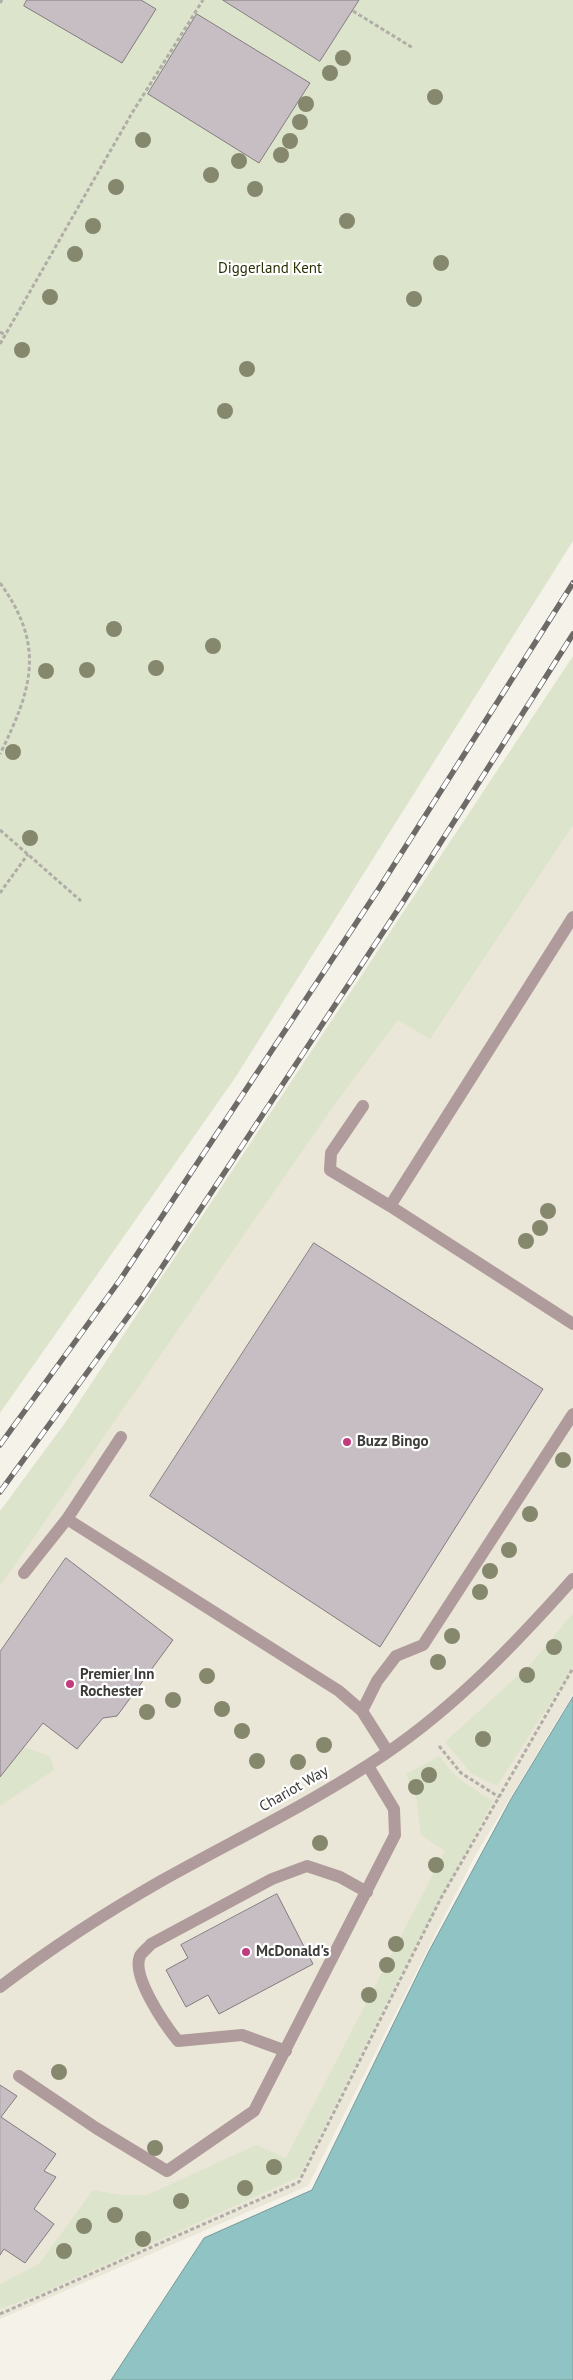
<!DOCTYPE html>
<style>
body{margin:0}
canvas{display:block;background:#f5f2ea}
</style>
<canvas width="573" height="2380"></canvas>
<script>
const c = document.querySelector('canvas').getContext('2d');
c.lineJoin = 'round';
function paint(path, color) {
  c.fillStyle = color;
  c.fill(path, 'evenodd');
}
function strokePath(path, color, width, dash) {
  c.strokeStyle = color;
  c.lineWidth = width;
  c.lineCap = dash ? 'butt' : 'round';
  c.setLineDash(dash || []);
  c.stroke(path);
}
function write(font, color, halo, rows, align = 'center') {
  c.font = font + ' "PT Sans",sans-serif';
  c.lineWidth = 4.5;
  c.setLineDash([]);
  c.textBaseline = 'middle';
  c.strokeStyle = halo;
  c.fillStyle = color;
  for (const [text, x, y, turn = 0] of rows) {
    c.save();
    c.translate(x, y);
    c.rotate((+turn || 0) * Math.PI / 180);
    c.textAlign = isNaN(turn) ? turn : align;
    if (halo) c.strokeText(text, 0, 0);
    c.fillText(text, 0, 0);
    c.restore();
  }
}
paint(new Path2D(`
 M573,675V1694L475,1856L308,2186L0,2319V1541Z`), '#ebe7d8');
paint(new Path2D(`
 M0,0H573V541L235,1078L0,1413Z
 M573,656V825L430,1039L398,1020L337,1101L0,1586V1511L65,1423Z
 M573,1613V1667L497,1786L472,1774L445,1742L532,1663Z
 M23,1747L50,1756L54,1770L0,1806V1776Z
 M440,1756C453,1778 472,1788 493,1801L399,1978L299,2177L42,2293L0,2309V2284L39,2264L93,2190L121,2195H147L256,2145L286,2158L445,1851L421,1835L416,1797L406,1774Z`), '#dde4cc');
const water = new Path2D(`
 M573,1697V2380H111L204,2238L312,2190L429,1951L511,1799Z`);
paint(water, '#90c3c3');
strokePath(water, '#779a99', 1);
const building = new Path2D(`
 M27,0H141L156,9L122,63L24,6Z
 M223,0H359L320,61Z
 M197,14L310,83L259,163L148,94Z
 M314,1243L543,1389L380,1647L150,1496Z
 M66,1558L173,1640L117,1716L103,1718L77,1749L43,1723L0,1777V1652Z
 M277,1894L313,1964L219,2014L208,1995L186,2007L166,1970L188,1958L181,1945Z
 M0,2085L17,2096L1,2117L56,2154L44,2171L56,2177L34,2209L54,2224L25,2263L4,2249L0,2255Z`);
paint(building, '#c6bec3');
strokePath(building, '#847c81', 1);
strokePath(new Path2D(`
 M0,3L2,0
 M353,11L413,48
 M0,332L6,335
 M0,344L132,113L203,0
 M0,583C46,646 32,689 0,754
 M0,830L81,901
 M0,893L28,854
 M439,1746L461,1773L499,1797
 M0,2314L299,2182L441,1898L573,1668`), '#b0ada7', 3, [4, 2.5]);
strokePath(new Path2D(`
 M363,1106L331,1153L330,1170L390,1206L573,1324
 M390,1206L573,917
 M67,1519L339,1691L362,1711L388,1752
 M24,1573L67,1519L121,1437
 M362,1711L377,1681L396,1656L423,1645L573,1414
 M0,1987C51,1948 105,1913 161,1881C236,1839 314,1802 385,1754C456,1706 516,1643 573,1579
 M286,2051L242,2035L178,2041C165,2025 131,1976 140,1956C142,1952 148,1948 151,1944L272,1879L307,1866L340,1877L367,1892
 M19,2076L96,2128L167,2171L254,2111L395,1835L394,1809L368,1766`), '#af9b9b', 12);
const rail = new Path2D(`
 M0,1445L120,1280L378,890L573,583
 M0,1492L143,1296L401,905L573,634`);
strokePath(rail, '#6d6b67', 5.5);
strokePath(rail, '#fff', 4, [11]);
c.fillStyle = '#85886c';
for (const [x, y] of [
 [343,58],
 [330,73],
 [435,97],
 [306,104],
 [300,122],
 [143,140],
 [290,141],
 [281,155],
 [239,161],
 [211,175],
 [116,187],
 [255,189],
 [347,221],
 [93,226],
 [75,254],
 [441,263],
 [50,297],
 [414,299],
 [22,350],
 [247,369],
 [225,411],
 [114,629],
 [213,646],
 [156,668],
 [87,670],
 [46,671],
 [13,752],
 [30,838],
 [548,1211],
 [540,1228],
 [526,1241],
 [563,1460],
 [530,1514],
 [509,1550],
 [490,1571],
 [480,1592],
 [452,1636],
 [554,1647],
 [438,1662],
 [527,1675],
 [207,1676],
 [173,1700],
 [222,1709],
 [147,1712],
 [242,1731],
 [483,1739],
 [324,1745],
 [257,1761],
 [298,1762],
 [429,1775],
 [416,1787],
 [320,1843],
 [436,1865],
 [396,1944],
 [387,1965],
 [369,1995],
 [59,2072],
 [155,2148],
 [274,2167],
 [245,2188],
 [181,2201],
 [115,2215],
 [84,2226],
 [143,2239],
 [64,2251]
]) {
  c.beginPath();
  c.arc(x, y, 8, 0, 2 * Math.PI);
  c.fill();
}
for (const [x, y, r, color] of [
 [347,1442,5,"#c13b7d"],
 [70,1684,5,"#c13b7d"],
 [246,1952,5,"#c13b7d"]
]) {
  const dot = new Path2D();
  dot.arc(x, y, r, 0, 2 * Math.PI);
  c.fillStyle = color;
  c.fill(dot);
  strokePath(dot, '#fff', 2);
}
write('15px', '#293104', '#fff', [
 ["Diggerland Kent",270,269]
]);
write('bold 15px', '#3c3b38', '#fff', [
 ["Buzz Bingo",357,1442],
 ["Premier Inn",80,1675],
 ["Rochester",80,1692],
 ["McDonald's",256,1952]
], 'left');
write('15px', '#3c3b38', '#fff', [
 ["Chariot Way",294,1789,-30]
]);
</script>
